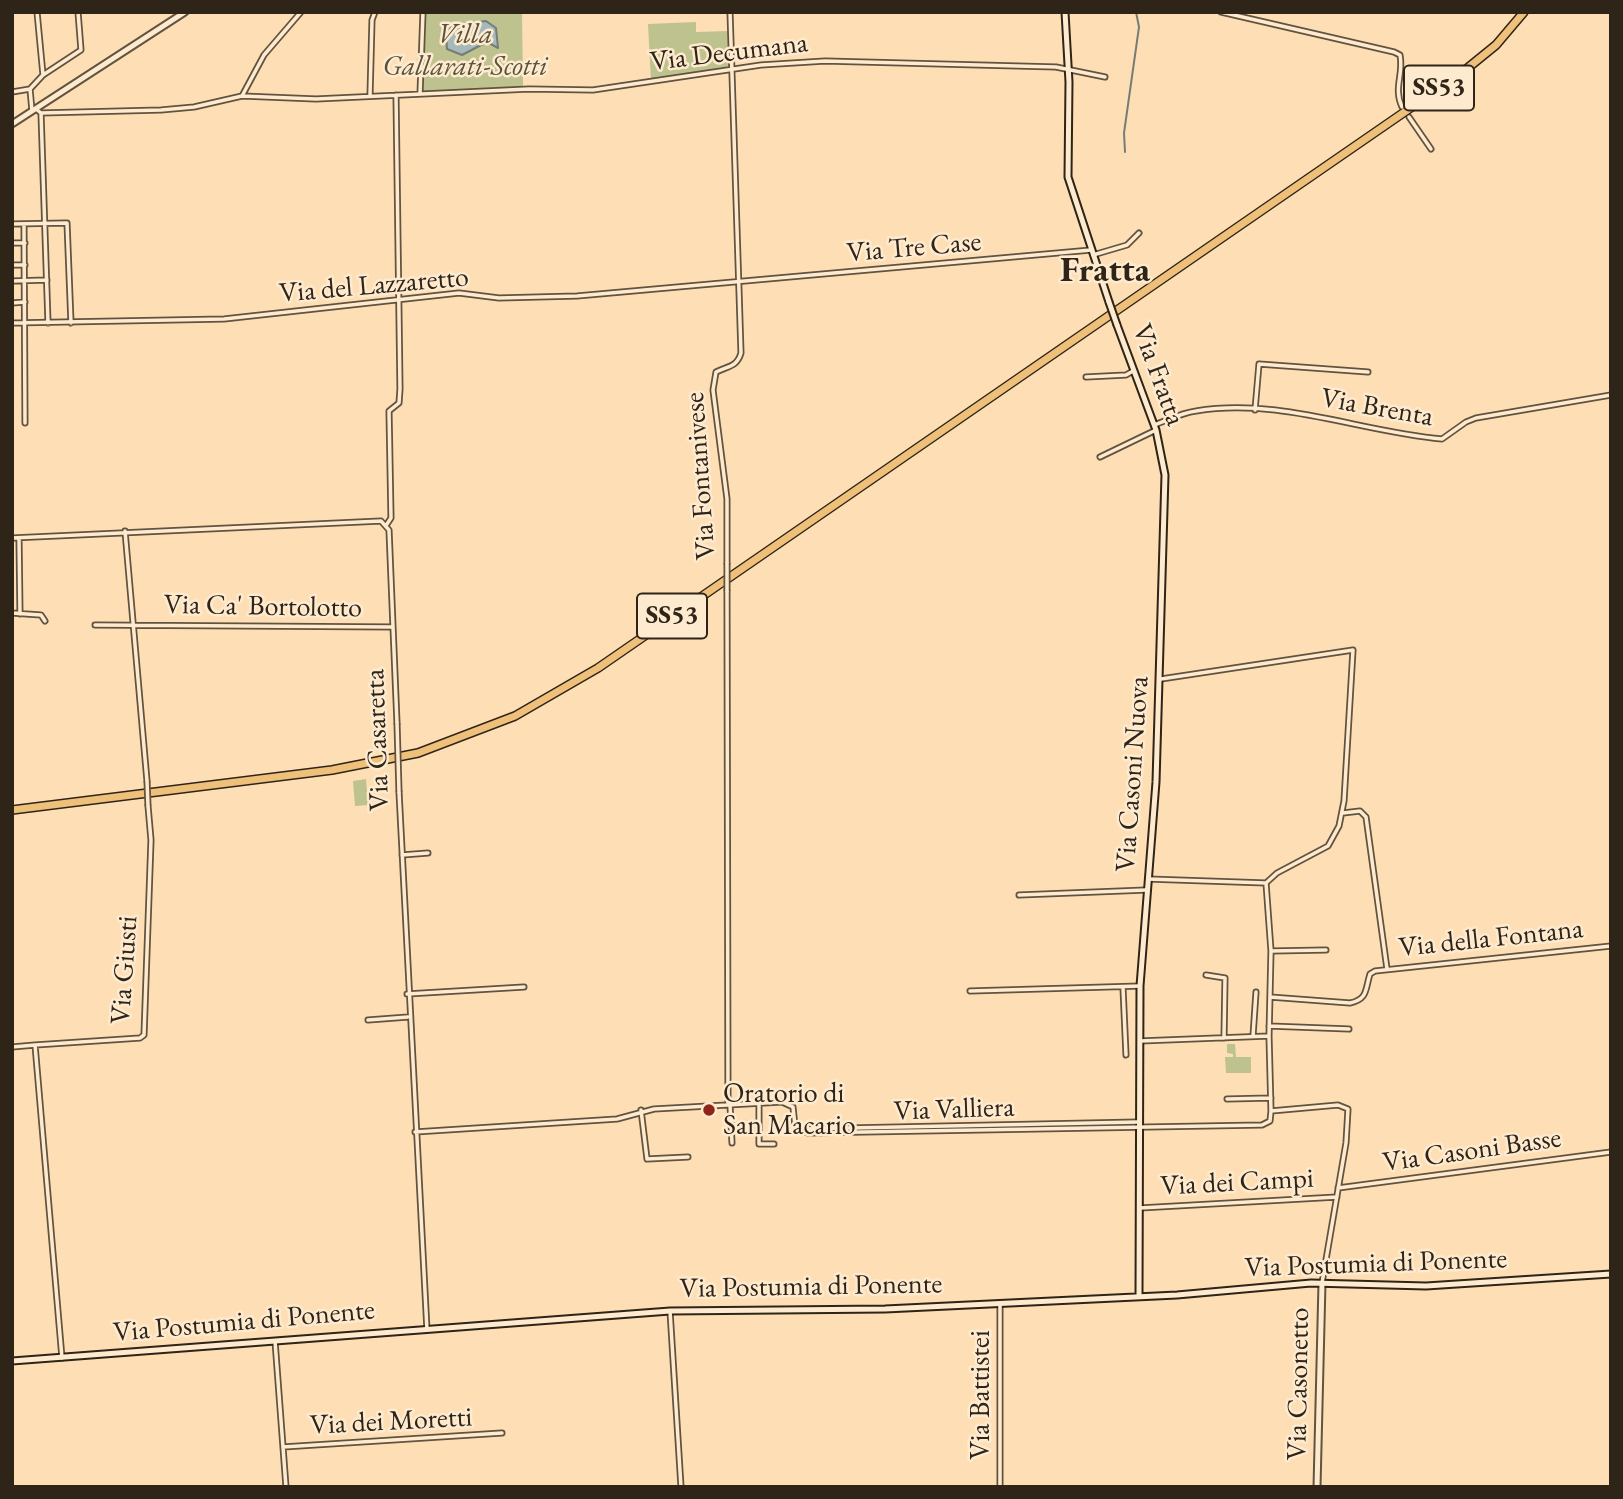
<!DOCTYPE html>
<style>
body{margin:0}
#map{position:relative;width:1623px;height:1499px;overflow:hidden;background:#fedfb5;font-family:"EB Garamond",serif}
canvas{display:block}
.frame{position:absolute;inset:0;border:14px solid #2e2418;pointer-events:none}
</style>
<div id="map">
<canvas width="1623" height="1499"></canvas>
<div class="frame"></div>
</div>
<script>
const c = document.querySelector('canvas').getContext('2d');
c.lineJoin = 'round';
function paint(path, color) {
  c.fillStyle = color;
  c.fill(path, 'evenodd');
}
function strokePath(path, color, width, dash) {
  c.strokeStyle = color;
  c.lineWidth = width;
  c.lineCap = dash ? 'butt' : 'round';
  c.setLineDash(dash || []);
  c.stroke(path);
}
function write(font, color, halo, rows, align = 'center') {
  c.font = font + ' "EB Garamond",serif';
  c.lineWidth = 5;
  c.setLineDash([]);
  c.textBaseline = 'middle';
  c.strokeStyle = halo;
  c.fillStyle = color;
  for (const [text, x, y, turn = 0] of rows) {
    c.save();
    c.translate(x, y);
    c.rotate((+turn || 0) * Math.PI / 180);
    c.textAlign = isNaN(turn) ? turn : align;
    if (halo) c.strokeText(text, 0, 0);
    c.fillText(text, 0, 0);
    c.restore();
  }
}
paint(new Path2D(`
 M426,12H522L523,87L423,92Z
 M696,22V32L729,31L730,66L651,81L648,24Z
 M366,779L368,805L355,806L353,781Z
 M1227,1044H1235L1236,1057H1251V1073H1226L1225,1057H1233V1054L1227,1053Z`), '#bec28e');
const water = new Path2D(`
 M486,21L496,28L498,48L487,42L462,55L447,49L446,34L453,25Z`);
paint(water, '#a6b9ba');
strokePath(water, '#767d79', 2);
strokePath(new Path2D(`
 M1125,152L1124,133L1139,27L1136,12`), '#767d79', 2);
const minor = new Path2D(`
 M37,12L43,75
 M1221,12L1394,52L1400,55C1404,74 1393,88 1402,107
 M30,89L43,75L81,50L78,12
 M12,92L30,89L32,111
 M420,94L423,12
 M370,95L372,20L375,12
 M242,96L264,55L301,12
 M36,109L41,113L161,110L194,107L242,96L316,99L529,89L593,90L761,65L825,61L1056,67L1105,77
 M41,113L48,323
 M1409,117L1431,149
 M12,224L67,223L71,323
 M24,225L25,423
 M12,243H25
 M1093,255L1127,245L1139,233
 M12,265H25
 M12,281L47,280
 M12,303L25,302
 M12,323L224,319L459,293L499,298L577,296L1091,250
 M1086,377L1126,375L1133,371
 M1255,410L1259,364L1368,372
 M1154,425C1168,420 1181,413 1196,411C1279,397 1361,432 1442,439L1466,422L1476,418L1611,395
 M1100,457L1156,430
 M387,524L391,518L389,411L399,403L400,389L396,95
 M125,531L147,781
 M12,538L381,521L389,530L397,723
 M19,538L20,614
 M727,563V499L713,390L716,372C728,366 737,367 741,353L730,12
 M727,591L728,1105
 M12,613L41,615L45,621
 M95,625L393,627
 M1161,679L1353,650L1344,801L1339,826L1328,846L1277,873L1266,883
 M399,792L427,1330
 M1343,813L1360,811L1366,817L1387,969
 M402,855L428,853
 M1148,879L1266,883L1271,951L1269,1036L1271,1111L1338,1105L1348,1109L1346,1143L1322,1283
 M1019,895L1146,890
 M1271,951L1326,950
 M1206,975L1225,978L1224,1038
 M1123,988L1126,1055
 M970,991L1140,986
 M407,994L524,987
 M1270,997L1350,1003C1368,999 1365,990 1370,974L1375,971L1611,946
 M368,1020L408,1017
 M1269,1026L1349,1029
 M1253,1036L1256,992
 M1140,1041L1269,1036
 M12,1047L35,1045
 M1227,1099L1271,1098
 M759,1103V1144H774
 M730,1105L732,1143
 M641,1110L647,1159L688,1157
 M801,1129L1138,1122
 M800,1130L808,1133L1262,1125L1270,1121L1271,1111
 M415,1132L617,1119L654,1109L782,1102L793,1107L795,1126L800,1130
 M1338,1188L1611,1152
 M1140,1208L1337,1197
 M1000,1303V1487
 M670,1311L681,1487
 M275,1341L286,1487
 M62,1358L35,1045L140,1038L144,1035L151,840L148,806
 M283,1447L502,1433`);
const tertiary = new Path2D(`
 M12,124L185,12
 M1317,1487L1322,1283`);
const secondary = new Path2D(`
 M1065,12L1069,82L1068,177L1109,302
 M1117,325L1156,430L1165,475L1156,782L1140,986L1139,1295
 M12,1361L670,1311L885,1309L1177,1295L1311,1283L1426,1286L1611,1274`);
const trunk = new Path2D(`
 M12,810L332,770L418,753L515,716L598,668L1464,71L1496,45L1524,12`);
strokePath(minor, '#62533f', 7);
strokePath(tertiary, '#62533f', 9);
strokePath(secondary, '#2e2418', 9);
strokePath(trunk, '#2e2418', 10);
strokePath(minor, '#feeacf', 3.5);
strokePath(tertiary, '#feeacf', 5);
strokePath(secondary, '#feeacf', 5);
strokePath(trunk, '#efc07a', 7);
const minorBridge = new Path2D(`
 M727,591V563
 M397,723L399,792
 M147,781L148,806`);
const secondaryBridge = new Path2D(`
 M1109,302L1117,325`);
strokePath(minorBridge, '#62533f', 7, []);
strokePath(secondaryBridge, '#2e2418', 9, []);
strokePath(minorBridge, '#feeacf', 3.5);
strokePath(secondaryBridge, '#feeacf', 5);
for (const [x, y, r, color] of [
 [709,1110,7,"#8f2418"]
]) {
  const dot = new Path2D();
  dot.arc(x, y, r, 0, 2 * Math.PI);
  c.fillStyle = color;
  c.fill(dot);
  strokePath(dot, '#feeacf', 2.5);
}
for (const [x, y, w] of [
 [1439,88,70],
 [672,616,70]
]) {
  const box = new Path2D();
  box.roundRect(x - w / 2, y - 22.5, w, 45, 5);
  c.fillStyle = '#feeacf';
  c.fill(box);
  strokePath(box, '#2e2418', 2);
}
write('bold 26px', '#2e2418', null, [
 ["SS53",1439,88],
 ["SS53",672,616]
]);
write('italic 28px', '#59533b', '#feeacf', [
 ["Villa",465,35],
 ["Gallarati-Scotti",465,67]
]);
write('28px', '#2e2418', '#feeacf', [
 ["Via Decumana",729,53,-7],
 ["Via Tre Case",914,248,-5],
 ["Via del Lazzaretto",374,286,-5],
 ["Via Fratta",1158,375,70],
 ["Via Brenta",1377,408,10],
 ["Via Fontanivese",701,476,-94],
 ["Via Ca' Bortolotto",263,607,1],
 ["Via Casaretta",378,740,-92],
 ["Via Casoni Nuova",1133,774,-86],
 ["Via della Fontana",1491,939,-6],
 ["Via Giusti",125,970,-86],
 ["Via Valliera",954,1110,-2],
 ["Via Casoni Basse",1472,1151,-8],
 ["Via dei Campi",1237,1183,-3],
 ["Via Postumia di Ponente",1376,1264,-2],
 ["Via Postumia di Ponente",811,1287,-1],
 ["Via Postumia di Ponente",244,1322,-5],
 ["Via Casonetto",1299,1384,-89],
 ["Via Battistei",981,1395,-90],
 ["Via dei Moretti",391,1422,-3]
]);
write('28px', '#2e2418', '#feeacf', [
 ["Oratorio di",723,1094],
 ["San Macario",723,1126]
], 'left');
write('bold 35px', '#2e2418', '#feeacf', [
 ["Fratta",1105,271]
]);
</script>
